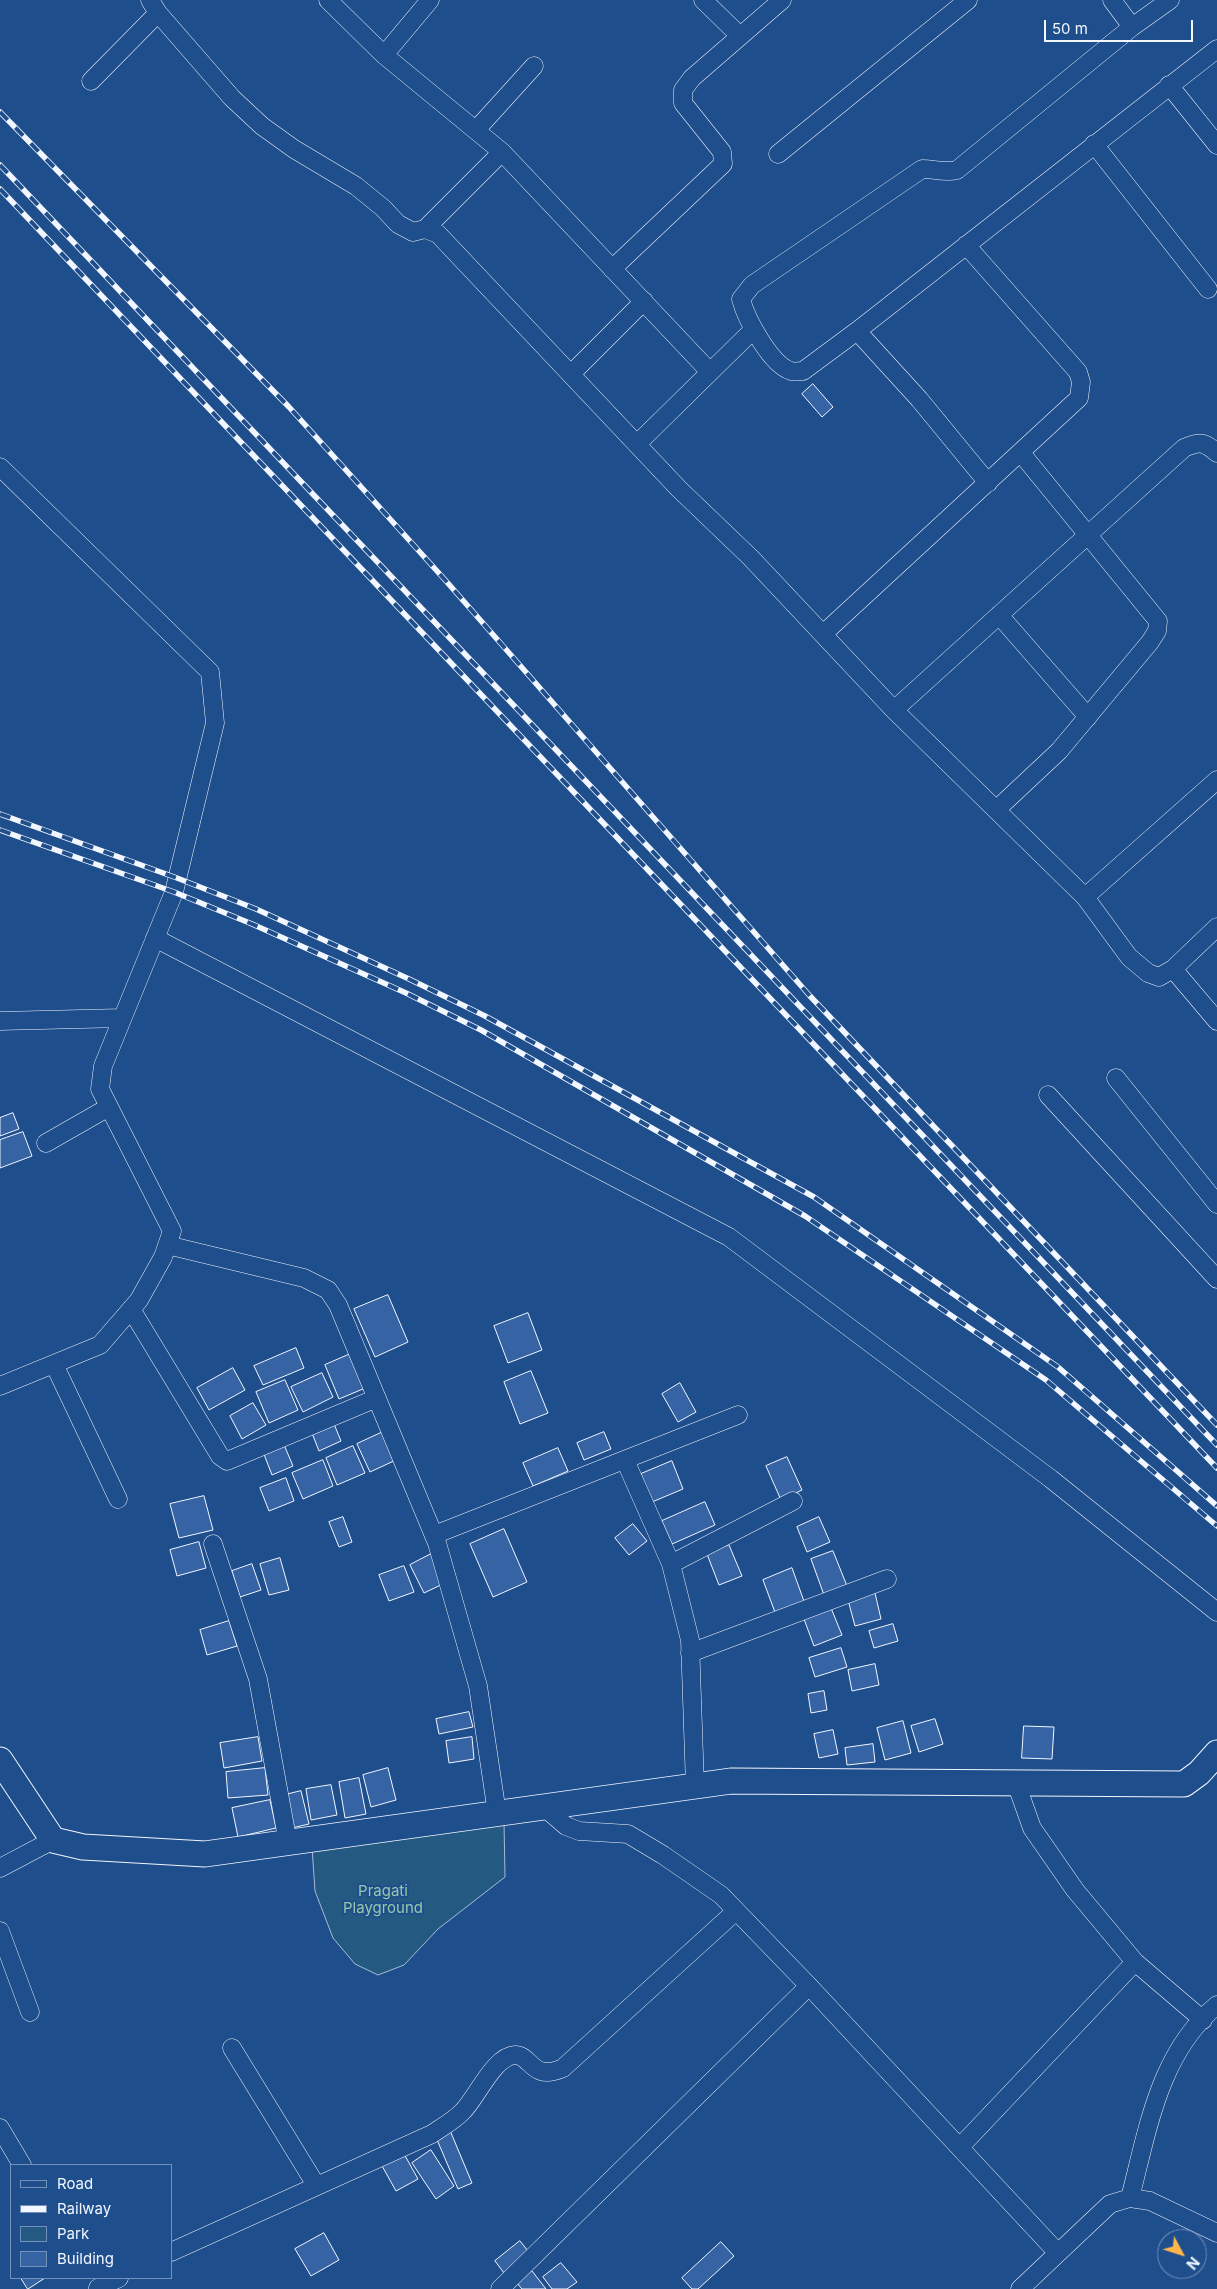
<!DOCTYPE html>
<style>
body{margin:0}
#map{position:relative;width:1217px;height:2289px;overflow:hidden;background:#1f4e8c;font-family:Inter,sans-serif}
canvas{display:block}
.legend{position:absolute;left:10px;top:2164px;width:162px;height:115px;box-sizing:border-box;background:#1f4e8c;border:1px solid #7391ba;margin:0;padding:6px 9px;list-style:none;font-size:15px;color:#f2f6ff}
.legend li{display:flex;align-items:center;gap:10px;height:25px}
.legend b{width:25px;border:1px solid #7391ba}
.north{position:absolute;left:1157px;top:2229px;width:50px;height:50px;box-sizing:border-box;background:#1f4e8c;border:1px solid #7391ba;border-radius:50%;rotate:130deg;font-size:14px;font-weight:700;line-height:20px;text-align:center;color:#f2f6ff}
.north::after{content:'';display:block;margin:auto;width:18px;height:22px;background:#ffb74d;clip-path:polygon(50% 0,100% 100%,50% 72%,0 100%)}
.scale{position:absolute;left:1044px;top:20px;width:149px;height:22px;box-sizing:border-box;border:2px solid #f2f6ff;border-top:0;padding-left:6px;font-size:15px;line-height:18px;white-space:nowrap;color:#f2f6ff;-webkit-text-stroke:4px #1f4e8c;paint-order:stroke}
</style>
<div id="map">
<canvas width="1217" height="2289"></canvas>
<ul class="legend">
<li><b style="height:6px;background:#1f4e8c"></b>Road</li>
<li><b style="height:6px;background:#f2f6ff"></b>Railway</li>
<li><b style="height:14px;background:#245a82"></b>Park</li>
<li><b style="height:14px;background:#3563a3"></b>Building</li>
</ul>
<div class="north">N</div>
<div class="scale">50 m</div>
</div>
<script>
const c = document.querySelector('canvas').getContext('2d');
c.lineJoin = 'round';
function paint(path, color) {
  c.fillStyle = color;
  c.fill(path, 'evenodd');
}
function strokePath(path, color, width, dash) {
  c.strokeStyle = color;
  c.lineWidth = width;
  c.lineCap = dash ? 'butt' : 'round';
  c.setLineDash(dash || []);
  c.stroke(path);
}
function write(font, color, halo, rows, align = 'center') {
  c.font = font + ' Inter,sans-serif';
  c.lineWidth = 4;
  c.setLineDash([]);
  c.textBaseline = 'middle';
  c.strokeStyle = halo;
  c.fillStyle = color;
  for (const [text, x, y, turn = 0] of rows) {
    c.save();
    c.translate(x, y);
    c.rotate((+turn || 0) * Math.PI / 180);
    c.textAlign = isNaN(turn) ? turn : align;
    if (halo) c.strokeText(text, 0, 0);
    c.fillText(text, 0, 0);
    c.restore();
  }
}
const green = new Path2D(`
 M504,1821L505,1877L438,1929L404,1965L378,1975L355,1964L333,1938L315,1891L312,1847Z`);
paint(green, '#245a82');
strokePath(green, '#a8bbd7', 1);
const building = new Path2D(`
 M813,384L833,407L822,417L802,394Z
 M13,1113L19,1129L0,1136V1118Z
 M23,1132L32,1156L0,1168V1140Z
 M388,1295L408,1342L375,1357L354,1309Z
 M528,1313L542,1350L508,1363L494,1326Z
 M296,1348L304,1368L263,1385L254,1366Z
 M355,1352L370,1386L339,1399L325,1365Z
 M233,1368L245,1390L209,1410L197,1388Z
 M531,1371L548,1413L520,1424L504,1382Z
 M322,1373L333,1397L303,1412L291,1387Z
 M285,1380L298,1410L269,1423L256,1392Z
 M680,1383L696,1412L678,1422L662,1394Z
 M253,1403L266,1425L242,1439L230,1416Z
 M332,1419L341,1441L319,1451L310,1428Z
 M385,1431L398,1459L370,1472L357,1444Z
 M604,1432L611,1449L584,1460L577,1443Z
 M282,1440L293,1466L272,1475L262,1449Z
 M353,1446L365,1473L337,1485L326,1458Z
 M558,1448L568,1471L533,1486L523,1463Z
 M787,1457L802,1490L781,1500L766,1466Z
 M323,1460L333,1486L303,1499L292,1473Z
 M672,1461L683,1489L652,1502L641,1474Z
 M286,1478L294,1501L269,1511L260,1488Z
 M204,1496L213,1530L179,1538L170,1504Z
 M705,1502L715,1525L672,1544L662,1521Z
 M343,1517L352,1542L339,1547L329,1522Z
 M819,1517L830,1542L807,1552L797,1527Z
 M633,1524L647,1541L629,1555L615,1538Z
 M504,1529L527,1582L493,1597L470,1544Z
 M199,1542L206,1568L177,1576L170,1550Z
 M729,1545L742,1576L719,1585L707,1554Z
 M833,1551L847,1586L824,1595L811,1559Z
 M435,1552L447,1582L424,1593L410,1565Z
 M280,1558L289,1590L269,1595L260,1564Z
 M252,1564L261,1590L240,1597L232,1571Z
 M404,1566L414,1592L389,1601L379,1575Z
 M792,1568L805,1604L776,1615L763,1580Z
 M875,1593L881,1619L855,1626L848,1600Z
 M831,1608L842,1635L814,1646L804,1619Z
 M229,1621L237,1646L207,1655L200,1630Z
 M893,1624L898,1641L874,1648L869,1631Z
 M841,1648L847,1667L815,1677L809,1658Z
 M875,1664L879,1685L852,1691L848,1670Z
 M824,1691L827,1710L811,1713L808,1694Z
 M469,1712L473,1727L439,1734L436,1719Z
 M935,1719L943,1744L919,1752L911,1726Z
 M903,1721L911,1753L885,1760L877,1728Z
 M1024,1726L1054,1727L1052,1759L1022,1758Z
 M833,1730L838,1754L819,1758L814,1734Z
 M258,1737L262,1761L224,1768L220,1743Z
 M472,1737L474,1759L449,1763L446,1741Z
 M873,1744L875,1762L847,1765L845,1748Z
 M265,1768L268,1795L228,1798L226,1772Z
 M388,1768L396,1800L371,1807L363,1775Z
 M359,1778L366,1814L345,1818L339,1782Z
 M331,1785L337,1815L311,1820L306,1789Z
 M301,1791L309,1824L292,1828L285,1795Z
 M270,1800L276,1828L238,1837L232,1808Z
 M449,2128L472,2183L458,2189L435,2135Z
 M431,2150L454,2186L436,2199L412,2163Z
 M403,2152L418,2179L396,2191L381,2164Z
 M324,2233L339,2260L311,2276L295,2249Z
 M520,2241L532,2256L507,2277L495,2261Z
 M721,2242L734,2256L698,2289H692L682,2278Z
 M561,2263L577,2282L567,2289H552L543,2277Z
 M532,2271L546,2289H522L517,2283Z
 M21,2278H45L28,2289Z`);
paint(building, '#3563a3');
strokePath(building, '#f2f6ff', 1);
const street = new Path2D(`
 M150,0L158,13L232,98L262,126L294,149L356,186L383,208L398,224L413,232L425,229L438,234L679,489L751,558L894,710L1085,897L1129,957L1148,973L1159,977L1173,969L1217,927
 M328,0L384,55L502,152L710,372
 M703,0L739,35
 M1112,0L1132,27
 M1170,0L1132,27L957,170C945,173 935,169 922,169L752,285L741,299C746,319 771,365 791,371C794,372 799,371 803,371L857,331L1217,49
 M384,55L430,0
 M91,81L158,13
 M1169,85L1217,145
 M476,130L534,66
 M1094,144L1208,289
 M778,154L968,0
 M425,229L502,152
 M612,269L723,164L722,152L683,103V90L692,78L782,0
 M857,331L919,399L988,483
 M571,374L644,301
 M637,444L753,330
 M0,467L210,672L215,723L174,892L103,1066L100,1089L172,1231L163,1257L139,1300L100,1345L0,1386
 M999,615L1088,717
 M823,634L1079,398L1081,382L1078,372L966,245
 M894,710L1184,448C1200,441 1205,442 1217,453
 M996,810L1059,751L1150,642L1157,631L1158,621L1021,453
 M1085,897L1217,780
 M155,938L729,1237L1051,1479L1217,1612
 M1173,969L1217,1021
 M0,1021L122,1018
 M1116,1078L1217,1204
 M1048,1095L1217,1279
 M46,1143L109,1107
 M167,1245L304,1278L328,1290L338,1305L437,1543L478,1686L497,1813
 M131,1309L220,1456L227,1461L377,1398
 M54,1364L118,1499
 M625,1460L671,1564L690,1640L695,1786
 M434,1535L738,1415
 M213,1544L258,1679L288,1843
 M671,1564L793,1501
 M690,1653L887,1579
 M1016,1783L1032,1828L1075,1890L1135,1962L1203,2020
 M544,1807L566,1826L579,1831L628,1834L663,1855L721,1895L809,1986L1057,2252
 M0,1868L53,1840
 M0,1931L30,2012
 M232,2048L316,2185
 M0,2128L22,2165
 M960,2147L1135,1962
 M1130,2198C1148,2129 1159,2053 1217,2005
 M171,2252L432,2134C442,2127 455,2120 463,2111C477,2097 494,2056 515,2055C532,2055 531,2082 563,2068L736,1911
 M98,2288L119,2278
 M500,2289L809,1986
 M1020,2289L1110,2204L1130,2198L1150,2201L1217,2233`);
const secondary = new Path2D(`
 M0,1760L53,1840L83,1847L205,1854L731,1781L1184,1784L1199,1773L1217,1753`);
strokePath(street, '#f2f6ff', 19);
strokePath(secondary, '#f2f6ff', 27);
strokePath(street, '#1f4e8c', 18);
strokePath(secondary, '#1f4e8c', 25);
const rail = new Path2D(`
 M0,112L289,407L446,581L810,996L1217,1425
 M0,165L1217,1445
 M0,189L1217,1468
 M0,814L177,878L256,909L409,979L485,1016L814,1197L1058,1367L1217,1506
 M0,830L174,892L252,924L406,993L481,1030L805,1216L1046,1380L1217,1526`);
strokePath(rail, '#f2f6ff', 5.5);
strokePath(rail, '#1f4e8c', 4, [11]);
write('15px', '#97c8a6', '#1f4e8c', [
 ["Pragati",383,1891],
 ["Playground",383,1908]
]);
</script>
